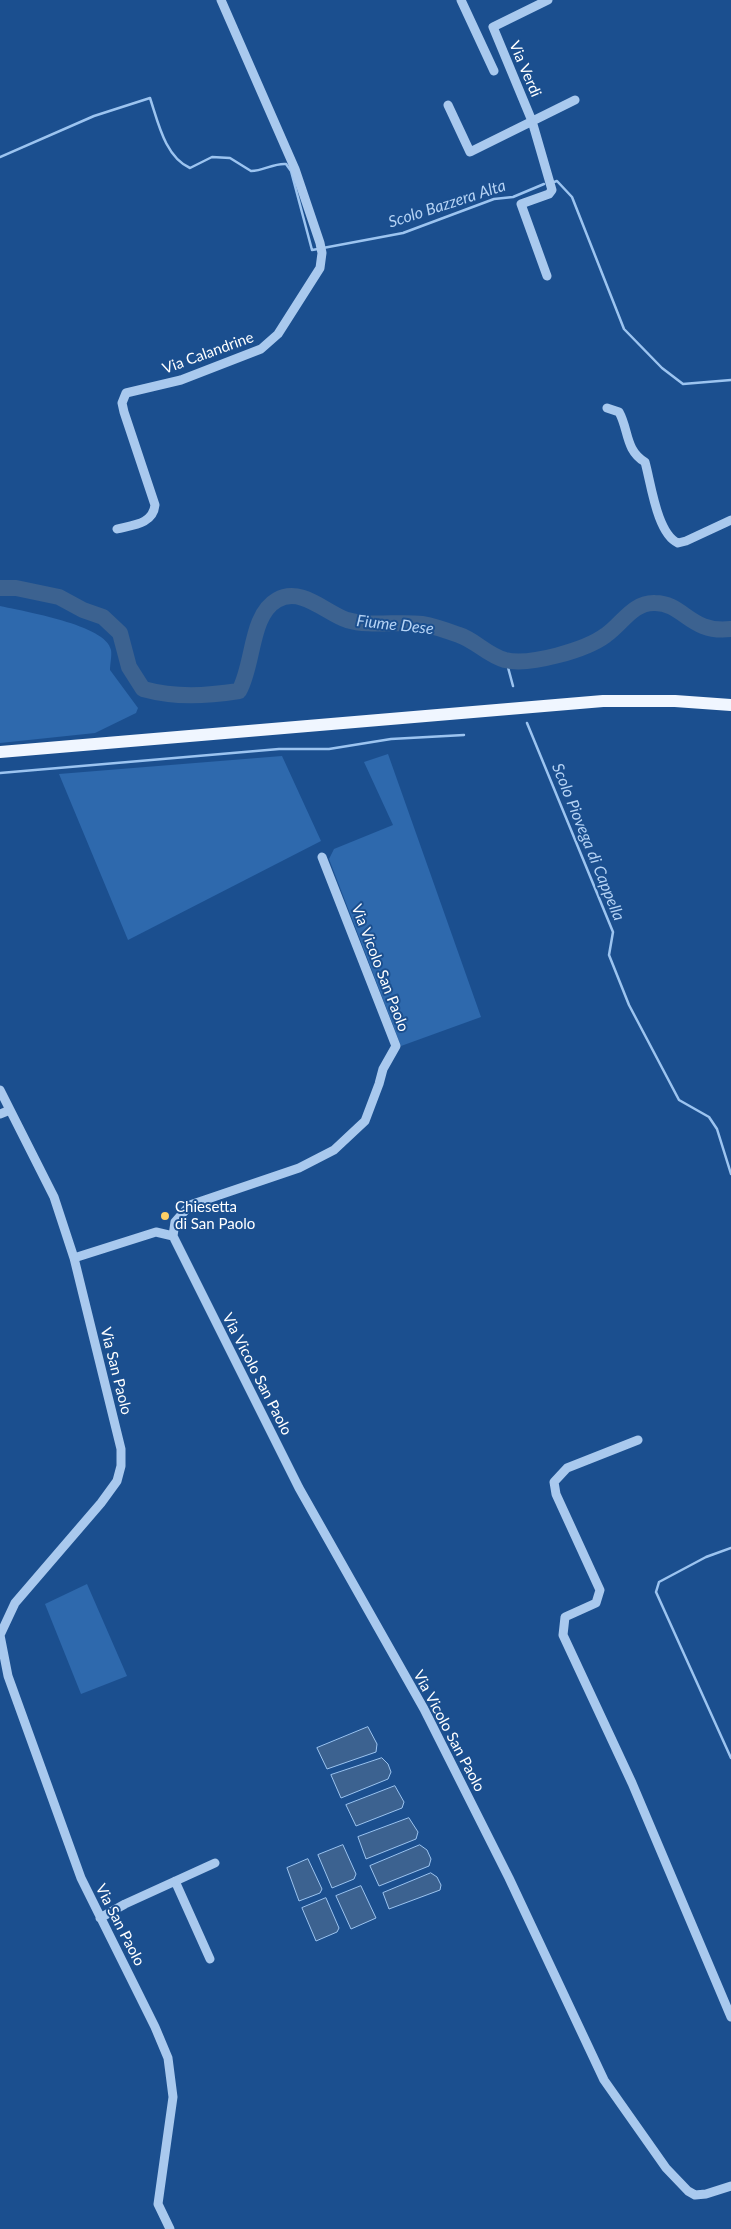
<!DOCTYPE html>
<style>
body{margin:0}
canvas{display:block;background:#1b4f8f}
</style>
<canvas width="731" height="2229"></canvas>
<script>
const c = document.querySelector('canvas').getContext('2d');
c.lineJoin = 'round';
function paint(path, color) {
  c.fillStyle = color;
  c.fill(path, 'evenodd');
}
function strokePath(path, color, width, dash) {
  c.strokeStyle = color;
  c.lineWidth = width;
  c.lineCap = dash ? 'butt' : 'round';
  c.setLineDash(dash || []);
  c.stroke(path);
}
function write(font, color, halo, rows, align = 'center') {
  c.font = font + ' Lato,sans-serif';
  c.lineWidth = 4;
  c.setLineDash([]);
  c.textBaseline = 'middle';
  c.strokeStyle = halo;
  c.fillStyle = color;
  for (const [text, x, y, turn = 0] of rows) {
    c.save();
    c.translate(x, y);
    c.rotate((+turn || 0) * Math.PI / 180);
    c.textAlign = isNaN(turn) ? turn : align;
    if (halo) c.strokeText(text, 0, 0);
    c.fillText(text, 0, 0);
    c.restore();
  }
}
paint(new Path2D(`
 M0,606C22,611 107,625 111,650C112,656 110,664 110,670L138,708L136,713L95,733L0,743Z
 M388,754L481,1017L401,1046L329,859L334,849L393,825L364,762Z
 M282,756L321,841L128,940L59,774Z
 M87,1584L127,1676L81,1694L45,1604Z`), '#2e69ad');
const water = new Path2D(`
 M368,1727L377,1744L376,1752L327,1769L317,1748Z
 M382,1758L388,1764L391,1772L388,1779L341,1798L331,1775Z
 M395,1786L404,1802L402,1808L356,1826L346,1805Z
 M409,1818L418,1832L416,1839L366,1859L358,1837Z
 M343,1845L356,1874L354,1879L332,1888L318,1855Z
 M420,1845L427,1850L431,1859L429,1866L379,1886L370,1866Z
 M308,1859L322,1889L320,1893L299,1901L287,1868Z
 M431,1873L437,1877L441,1885L440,1890L389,1909L383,1893Z
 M361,1886L376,1918L351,1929L336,1896Z
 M326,1898L339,1928L337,1932L316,1941L302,1908Z`);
paint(water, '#3c6290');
strokePath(water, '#9cc4f0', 1);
strokePath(new Path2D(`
 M0,157L94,116L150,98C158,122 165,157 190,168L212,157L230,158L251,171C264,171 273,163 286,164L291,171L312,250L318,249
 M554,182L557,181L572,197L624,329L662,368L683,384L731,380
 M323,248L403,233L494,199L513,197L544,184
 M506,660L513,686
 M527,723L613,932L609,955L629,1005L679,1100L709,1117L717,1129L731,1174
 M0,773L279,749H329L391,739L464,735
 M731,1548L706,1557L659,1582L656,1592L731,1758`), '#9cc4f0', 2.5);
strokePath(new Path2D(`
 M0,588H16L59,597L83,610L103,617L120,633L129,667L143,689C176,698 206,696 239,691C254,665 250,615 277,600C301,586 326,613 347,620C370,627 398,621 422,624C434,626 448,631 459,635C475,640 487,655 505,660C530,666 586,650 606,635C622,624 633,602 655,603C684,603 690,634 731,629`), '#3c6290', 16);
strokePath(new Path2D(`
 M461,0L494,71
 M448,105L470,152L575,100
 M547,276L521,204L549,194L552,190L532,121L493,27L548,0
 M607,408L619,412C629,430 625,450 645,462C651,483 657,534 678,543L686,541L731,520
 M117,529C133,525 153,524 155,505L124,412L122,403L126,393L181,380L261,349L278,334L320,268L322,253L320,243L295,169L221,0
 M322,857L396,1046L383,1069L379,1084L365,1121L334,1150L299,1168L190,1205L175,1222L173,1236L299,1488L424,1709L509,1878L604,2080L666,2168L688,2191L695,2195L706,2194L731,2186
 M0,1090L54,1197L74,1258L121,1449V1466L117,1481L101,1503L15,1603L0,1635L8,1676L81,1878L155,2027L168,2058L173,2097L158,2204L170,2229
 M0,1114L10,1110
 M74,1258L156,1232L173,1236
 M638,1440L567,1468L554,1482L556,1494L600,1590L596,1603L565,1617L563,1635L632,1783L731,2017
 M175,1881L210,1959
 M100,1918L125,1904L215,1863`), '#a9c9ee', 9);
strokePath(new Path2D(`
 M0,752L603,701H675L731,705`), '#f0f6ff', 12);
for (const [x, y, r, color] of [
 [165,1216,5,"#ffd166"]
]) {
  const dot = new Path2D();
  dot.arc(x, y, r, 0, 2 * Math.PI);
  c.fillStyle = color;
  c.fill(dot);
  strokePath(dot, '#1b4f8f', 2);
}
write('15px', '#fff', '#1b4f8f', [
 ["Via Verdi",525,69,67],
 ["Via Calandrine",208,353,-20],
 ["Via Vicolo San Paolo",380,968,69],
 ["Via San Paolo",116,1371,76],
 ["Via Vicolo San Paolo",257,1374,63],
 ["Via Vicolo San Paolo",449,1731,62],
 ["Via San Paolo",120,1925,63]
]);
write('15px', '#fff', '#1b4f8f', [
 ["Chiesetta",175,1207],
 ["di San Paolo",175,1224]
], 'left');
write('italic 16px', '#b5d3f5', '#1b4f8f', [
 ["Scolo Bazzera Alta",447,204,-18],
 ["Fiume Dese",395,625,6],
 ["Scolo Piovega di Cappella",588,842,68]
]);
</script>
